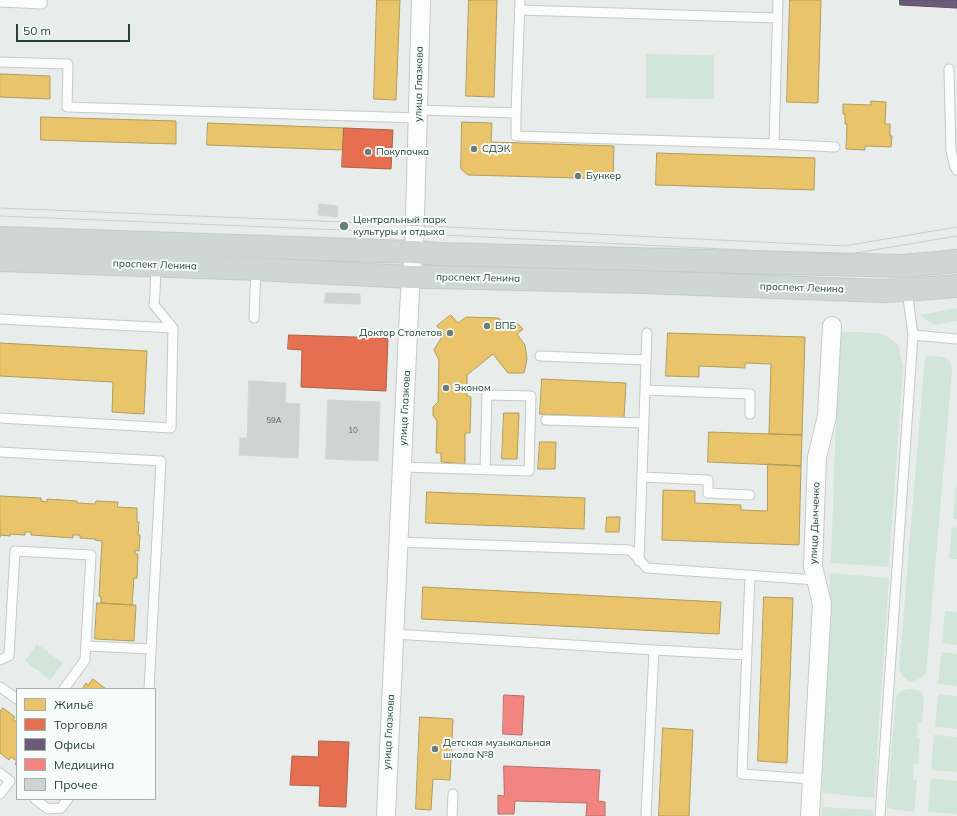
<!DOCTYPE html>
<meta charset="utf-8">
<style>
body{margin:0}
#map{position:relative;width:957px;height:816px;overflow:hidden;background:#e8edeb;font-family:Mulish,sans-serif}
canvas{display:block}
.legend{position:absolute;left:16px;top:688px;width:140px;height:112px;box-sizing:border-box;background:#f7fbf9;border:1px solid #a3b1ad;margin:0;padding:5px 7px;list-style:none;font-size:12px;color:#24423a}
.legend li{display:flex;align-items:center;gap:8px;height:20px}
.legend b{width:20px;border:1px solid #a3b1ad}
.scale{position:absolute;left:16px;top:24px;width:114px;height:18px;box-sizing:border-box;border:2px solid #24423a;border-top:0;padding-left:5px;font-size:12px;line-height:14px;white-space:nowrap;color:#24423a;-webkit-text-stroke:3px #f7fbf9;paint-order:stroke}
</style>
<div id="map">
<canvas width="957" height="816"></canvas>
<ul class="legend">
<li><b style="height:11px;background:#e9c46a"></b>Жильё</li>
<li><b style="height:11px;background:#e76f51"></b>Торговля</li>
<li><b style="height:11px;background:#6d597a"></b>Офисы</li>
<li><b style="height:11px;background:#f28482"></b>Медицина</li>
<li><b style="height:11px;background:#cfd4d2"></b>Прочее</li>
</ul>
<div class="scale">50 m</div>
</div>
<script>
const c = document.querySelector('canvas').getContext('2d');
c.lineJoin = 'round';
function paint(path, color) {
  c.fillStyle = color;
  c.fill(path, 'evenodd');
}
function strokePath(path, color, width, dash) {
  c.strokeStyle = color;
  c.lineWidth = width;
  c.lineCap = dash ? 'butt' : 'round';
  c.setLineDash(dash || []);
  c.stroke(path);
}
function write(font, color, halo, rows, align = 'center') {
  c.font = font + ' Mulish,sans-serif';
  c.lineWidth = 4;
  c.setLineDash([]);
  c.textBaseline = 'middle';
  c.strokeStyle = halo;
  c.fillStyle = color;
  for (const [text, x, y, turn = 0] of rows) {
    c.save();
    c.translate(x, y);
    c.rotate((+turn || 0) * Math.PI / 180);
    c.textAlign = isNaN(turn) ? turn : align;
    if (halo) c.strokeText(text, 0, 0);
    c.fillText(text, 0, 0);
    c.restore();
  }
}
paint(new Path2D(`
 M646,54L714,55V99L646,98Z
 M957,308V321L934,325L920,315Z
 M839,332H861L883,334L898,344L903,367L889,567L831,563Z
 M925,356C940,357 950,353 952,371L926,674C915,684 904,684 899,669Z
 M956,485H957V519L953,518Z
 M952,527L957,528V559H949Z
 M830,573L889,578L874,798L822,793Z
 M945,611L957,612V645L942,643Z
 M37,644L63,663L50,680L25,661Z
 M941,652L957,654V686L938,684Z
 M911,689L920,691L924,696L922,723H918L917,738L920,739L918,764H914L913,779L917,780L914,812L890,809L887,805L896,695L904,690Z
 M938,694L957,696V729L935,727Z
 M934,735L957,737V772L931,770Z
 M931,778L957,781V814L928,812Z
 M822,807L873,810V816H822Z`), '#d1e6d8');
const homes = new Path2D(`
 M377,0H400L396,100L374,99Z
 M469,0H497L494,97L466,96Z
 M790,0H821L818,103L787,102Z
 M0,74L50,76V99L0,97Z
 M871,101L886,102L885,124H890V136H892L891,147L865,146V150L846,149L847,124H845V114H843V104L871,105Z
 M41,117L176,121V144L41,140Z
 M462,122L492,123L491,142L614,146L613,179L468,175L461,169Z
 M208,123L344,128L343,150L207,145Z
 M657,153L815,158L814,190L656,185Z
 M451,315L458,323L466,317L498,318L508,325L514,320L523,329L517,334L525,345L527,359L524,373H508L493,354L467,375V396L471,397L470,433H465V464L441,462V453H436L437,421L433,415V407L438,402L439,360L434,350L440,340L444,334L437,326Z
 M668,333L805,337L802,435L769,434L771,364L745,363V368L699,366V377L666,376Z
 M0,343L147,351L144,414L112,412L113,382L0,376Z
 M542,379L626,383L624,418L540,414Z
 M504,413H519L517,459H502Z
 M709,432L802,435L801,466L708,462Z
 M540,442H556L555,469H538Z
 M768,464L801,466L799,545L662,540L663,490L695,491V503L741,505V510L767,511Z
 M427,492L585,498L584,529L426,523Z
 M0,496L41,498V501L47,502V499L77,501V503L95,504L96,501L118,502L117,507L137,508V522H139L138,535H140L139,551L135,550V554H138L137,578H134L132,605L101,603V597L99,596L102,541L95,540V539L80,538V535H73V538L31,535V532H25V535L10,534V536L0,535V537Z
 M607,517H620L619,532H606Z
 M423,587L721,602L719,634L422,619Z
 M764,597L793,598L787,763L758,761Z
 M97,603L136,605L134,641L95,639Z
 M93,679L106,689H82L86,683L88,685Z
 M3,708L15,717L13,720L17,722V766L15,764L17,761L11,757L9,760L0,753V710L1,711Z
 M420,717L453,719L450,780L433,779L431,810L416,809Z
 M663,728L693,730L689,816H659Z`);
paint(homes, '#e9c46a');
strokePath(homes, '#ae9d5c', 1);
const shops = new Path2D(`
 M344,128L393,130L391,169L342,167Z
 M289,335L388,338L386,391L301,387L302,350L288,349Z
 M319,741L349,742L346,807L319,806L320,786L290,785L292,756L318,757Z`);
paint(shops, '#e76f51');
strokePath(shops, '#ac624a', 1);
const offices = new Path2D(`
 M900,0H957V8L900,5Z`);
paint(offices, '#6d597a');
strokePath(offices, '#575267', 1);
const health = new Path2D(`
 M504,695L524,696L522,735L503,734Z
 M504,766L600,770L598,801L605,802V816H586L587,803L515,801L514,814H498V795L504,796Z`);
paint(health, '#f28482');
strokePath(health, '#b4706c', 1);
const building = new Path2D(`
 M319,204L338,206L337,217L318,215Z
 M326,293L360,294V304L325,303Z
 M249,381L286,383L285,403L300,404L298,458L239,455L240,438H247Z
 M328,400L380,402L378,461L326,459Z`);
paint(building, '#cfd4d2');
strokePath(building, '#d1d6d4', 1);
const lane = new Path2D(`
 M0,2L42,4V0
 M519,10L777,18
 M0,62L68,64L67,107L418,118
 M949,69L951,151L955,167L957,170
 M418,110L516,113V136L774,144L778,0
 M516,113L520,0
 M774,144L835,147
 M254,318L256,269
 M0,319L173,328
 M913,335L957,339
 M540,356L646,360
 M645,390L750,394V414
 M0,418L171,428L173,328L154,305L155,294L156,265
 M546,420L643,423
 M0,452L161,461L149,689
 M402,467L529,471L531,396L487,395L485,470
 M642,477L708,480V493L750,495
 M398,542L630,550L647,568L816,580
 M639,561L647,333
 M750,575L742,774L812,779
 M394,634L654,650L747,655
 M86,646L151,649
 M0,660L9,656L15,551L91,555L85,660L64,689
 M0,687L17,699
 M0,773L10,781L0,794
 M35,799L48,809L61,808L68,799
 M452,816L453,794
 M646,816L654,650
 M880,816L913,335L907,290`);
const street = new Path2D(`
 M386,816L409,310L411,277L414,252L421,0
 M810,816L822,604L813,567L817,457L827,416L832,326`);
const primary = new Path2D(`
 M0,238L414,252L438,254L903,266L957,261
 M0,260L256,269L411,277H436L644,282L881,291L907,290L957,286`);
strokePath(lane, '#c5cac8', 11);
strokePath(street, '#c5cac8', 20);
strokePath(primary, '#c3ccc9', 24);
strokePath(lane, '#fcfcfc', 9);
strokePath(street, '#fcfcfc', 18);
strokePath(primary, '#cfd7d5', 22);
strokePath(new Path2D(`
 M0,208L344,222L844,246L957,227
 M0,216L343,230L844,255L957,236`), '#c9cdcc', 1);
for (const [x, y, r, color] of [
 [474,149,4,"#697e78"],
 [368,152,4,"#697e78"],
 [578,176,4,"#697e78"],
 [344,226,5,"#697e78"],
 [487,326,4,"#697e78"],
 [450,333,4,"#697e78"],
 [446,388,4,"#697e78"],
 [435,749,4,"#697e78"]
]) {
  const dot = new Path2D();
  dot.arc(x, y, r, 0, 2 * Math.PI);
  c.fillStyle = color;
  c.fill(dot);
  strokePath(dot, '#f7fbf9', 1.5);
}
write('8px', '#506761', null, [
 ["59А",274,421],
 ["10",353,431]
]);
write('10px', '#24423a', '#f7fbf9', [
 ["улица Глазкова",419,84,-89],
 ["проспект Ленина",155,265,2],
 ["проспект Ленина",478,278,1],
 ["проспект Ленина",802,288,2],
 ["улица Глазкова",405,408,-87],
 ["улица Дымченко",815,523,-88],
 ["улица Глазкова",389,732,-87]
]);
write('10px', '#24423a', '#f7fbf9', [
 ["СДЭК",482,149],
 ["Покупочка",376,152],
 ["Бункер",586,176],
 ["Центральный парк",353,220],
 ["культуры и отдыха",353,232],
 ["ВПБ",495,326],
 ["Доктор Столетов",442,333,"right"],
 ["Эконом",454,388],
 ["Детская музыкальная",443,743],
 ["школа №8",443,755]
], 'left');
</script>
